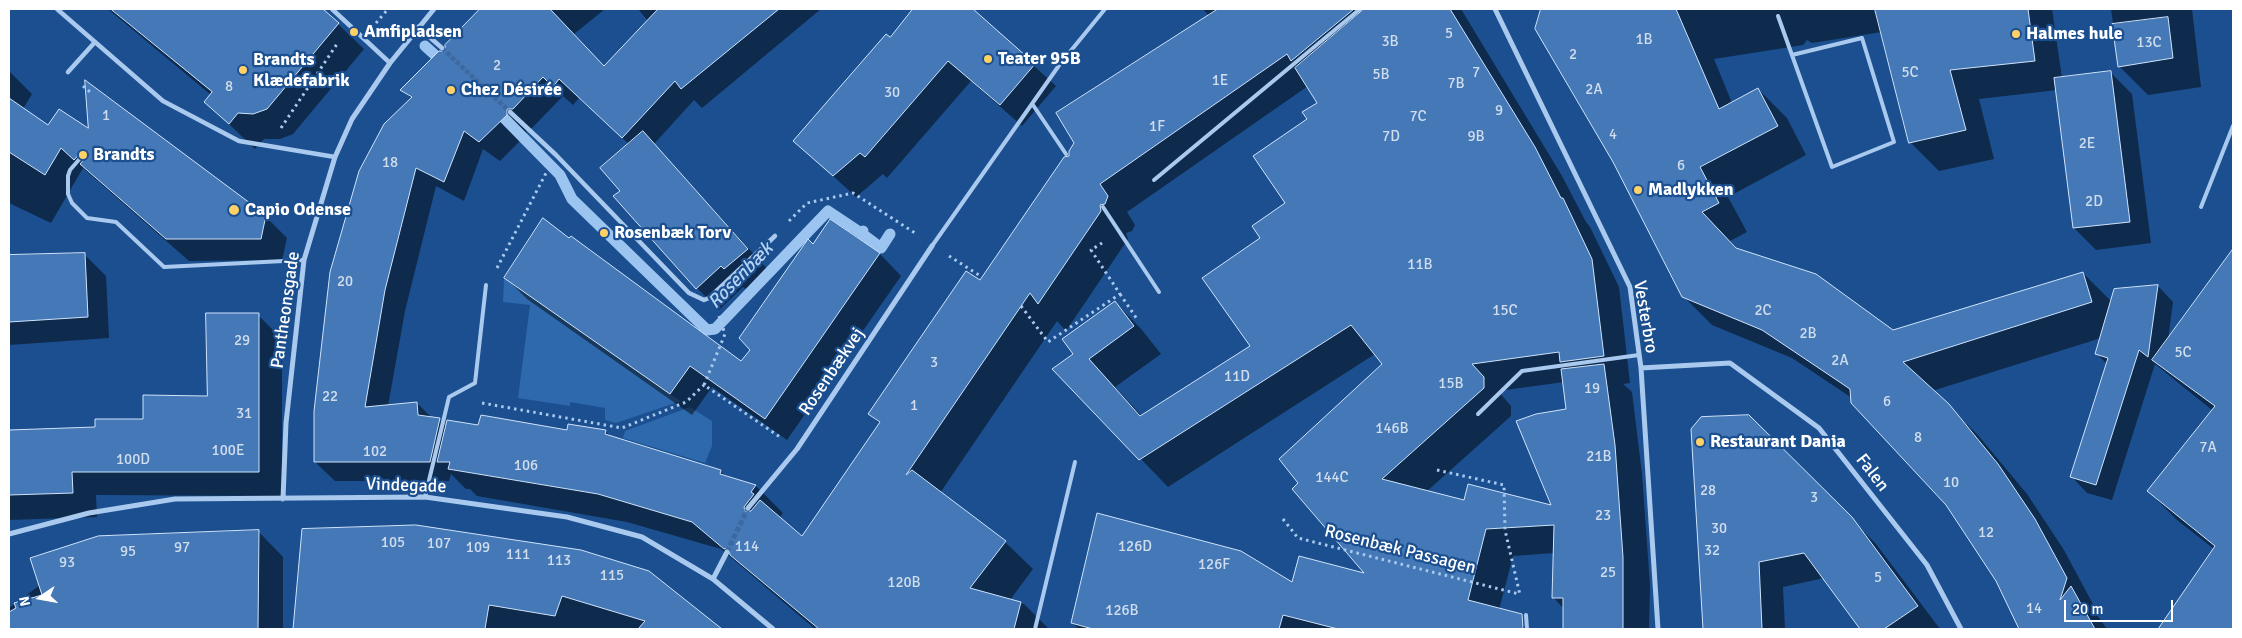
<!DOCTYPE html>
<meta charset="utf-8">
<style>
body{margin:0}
#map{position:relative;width:2242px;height:638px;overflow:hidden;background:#1b4f8f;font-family:Signika,sans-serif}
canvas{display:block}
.frame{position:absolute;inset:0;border:10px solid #fff;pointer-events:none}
.north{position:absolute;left:15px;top:573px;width:50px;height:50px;-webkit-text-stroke:4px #1b4f8f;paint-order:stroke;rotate:258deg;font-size:14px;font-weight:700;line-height:20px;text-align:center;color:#fff}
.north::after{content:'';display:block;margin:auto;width:18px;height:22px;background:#fff;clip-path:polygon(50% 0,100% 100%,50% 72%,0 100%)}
.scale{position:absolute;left:2064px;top:600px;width:109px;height:22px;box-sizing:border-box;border:2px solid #fff;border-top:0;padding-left:6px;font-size:15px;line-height:18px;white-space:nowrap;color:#fff;-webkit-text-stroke:4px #1b4f8f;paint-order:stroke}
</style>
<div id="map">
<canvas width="2242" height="638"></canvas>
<div class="frame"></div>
<div class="north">N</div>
<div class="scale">20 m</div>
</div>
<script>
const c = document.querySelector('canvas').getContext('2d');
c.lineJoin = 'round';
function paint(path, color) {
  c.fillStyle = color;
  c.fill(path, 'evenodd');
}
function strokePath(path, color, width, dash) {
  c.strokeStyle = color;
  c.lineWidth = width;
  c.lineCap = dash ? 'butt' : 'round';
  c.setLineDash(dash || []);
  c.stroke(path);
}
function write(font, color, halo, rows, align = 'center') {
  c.font = font + ' Signika,sans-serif';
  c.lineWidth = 4.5;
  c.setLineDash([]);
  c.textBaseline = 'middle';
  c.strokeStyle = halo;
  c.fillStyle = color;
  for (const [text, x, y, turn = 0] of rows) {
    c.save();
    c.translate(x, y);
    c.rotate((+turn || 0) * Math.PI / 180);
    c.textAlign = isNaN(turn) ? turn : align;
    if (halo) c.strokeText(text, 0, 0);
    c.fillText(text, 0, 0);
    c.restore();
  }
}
paint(new Path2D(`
 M504,278L670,394L681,401L616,423L605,420V408L570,402V406L518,398L530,305L503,302Z
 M690,407L712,421V446L705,463L623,438L625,431Z`), '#2e69ad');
paint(new Path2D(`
 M108,9H320L338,24L364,49L293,134L280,139H264L255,149L206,102L211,95Z
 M482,9H605L574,34L605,68L648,21L638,9H821L702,108L694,100L654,144L769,271L747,290L743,287L719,310L697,288L622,191L629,144L579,98L573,105L563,96L532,128H527L526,135L500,161L483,149L464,201L436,186L405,311L388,406L417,403L432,418L439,420L447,427L605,431L612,438L720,471L727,478L756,486L783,513L779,518L803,538L880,424L870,414L980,282L1070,157L1209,16L1203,9H1461L1562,176L1586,222L1590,227L1619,287L1630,383L1623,384L1632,392L1642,474L1650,585L1649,629H1564V609L1553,597L1554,553L1513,556L1499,610L1510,613L1527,629H1079L1072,623L1293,584L1367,575L1300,483L1383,365L1375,354L1168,487L1054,369L1074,354L1115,302L1142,330L1161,354L1115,387L1142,416L1252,346L1262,239L1287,204L1309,120L1319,103L1308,86L1127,212L1135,225L1132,231L1126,233L1128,239L1066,331L1057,321L940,493L1005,542L1033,569L1010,600L1024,604L1049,629H815L721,549L627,522L477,496L470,489H466L451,474L449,481H335L315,462L412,99L402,90L446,52V45ZM1564,382L1568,410L1553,507L1464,502L1426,492L1511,416V406L1498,391Z
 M915,9H971L1056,86L1022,126L971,81L887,178L883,174L856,197L795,141Z
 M1542,9H2052L2062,78L2110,72L2132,94L2151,243L2096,250L2074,228L2057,90L1979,99L1994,159L1939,171L1910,142L1882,32L1812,43L1807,40L1803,45L1714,59L1732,103L1758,89L1787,118L1806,155L1728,197L1747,232L1730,241L1738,250L1893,331L2083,273L2112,302L2158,286L2173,302L2168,340L2233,251V629H2160L2214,549L2177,520L2148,491L2212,410L2155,364L2112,500L2087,493L2072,477L2107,364L2096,353L2101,338L1932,391L1977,434L2027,494L2064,550L2095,608L2094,611L2107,629H2021L1997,581L1946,504L1852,398L1792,358L1712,325L1683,296L1614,161L1536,29Z
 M2111,9H2192L2201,87L2148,95L2119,66Z
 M9,71L32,94L23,109L49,127L89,131L265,216L287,238L282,260L189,261L83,168L51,223L9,203Z
 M830,221L880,254L901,276L787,440L712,387L692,415L527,299L505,277L741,363L752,350L813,245Z
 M85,255L106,276L109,338L9,345V256Z
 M258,315L282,339V496L96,495L97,517L9,520V432L96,428L144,420L208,397Z
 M1749,416L1876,544L1940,629H1862L1824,578L1783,587L1785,629H1705L1693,429Z
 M304,530L648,572L720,629H294Z
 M258,531L283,557V629H9V608L40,585Z`), '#0007');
strokePath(new Path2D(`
 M425,46L435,55
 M504,118L560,175L572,199L707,330L715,329L828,211L861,233L863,231
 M861,233L881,248L890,234`), '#9cc4f0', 11);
const building = new Path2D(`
 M111,9H323L339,23L267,109L253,114L238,113L229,124L204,102L212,92Z
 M480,9H550L604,66L658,9H779L681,89L675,81L622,138L559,79L553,87L543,77L513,109H507V115L479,142L464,131L444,182L416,168L385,290L365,407L417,402L418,415L440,418L430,462H314V411L330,272L359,171L384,124L412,97L400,90L439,51H445V45Z
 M913,9H973L1035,64L1000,105L948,61L865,157L860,153L833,176L793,141L886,34L890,37Z
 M1218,9H1354L1291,61L1287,54L1100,184L1108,196L1105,204L1100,205L1101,211L1038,304L1030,293L906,475L912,470L1006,541L970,588L1021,602L1014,629H819L730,555L729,548L724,549L692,522L598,494L448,469L450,462H437L447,420L478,425L481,415L567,430L568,424L606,430L605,434L721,470L720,474L756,485L751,492L754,494L744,507L745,511H751L760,500L802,536L880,422L868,414L966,271L980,280L1064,157L1069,156V151L1074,143L1056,113Z
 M1364,9H1450L1535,147L1561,198H1563L1592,259L1604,356L1560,362L1559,352L1472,364L1484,377V388L1382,479L1464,500L1468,484L1551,505L1516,421L1536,414L1566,409L1561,369L1604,364L1615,445L1623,557V629H1563V598H1552L1554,525L1486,529L1468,600L1522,614L1523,629H1338L1283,615L1279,629H1093L1071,623L1097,513L1241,551L1292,582L1299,556L1364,573L1292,489L1298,483L1279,459L1382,364L1351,325L1139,460L1052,369L1073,354L1062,339L1115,301L1134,326L1089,359L1140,416L1250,346L1202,278L1260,238L1252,226L1285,203L1253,156L1307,119L1302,112L1317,103L1295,68Z
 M1541,9H1676L1719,109L1758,88L1778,126L1700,167L1719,203L1702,212L1736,248L1816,274L1893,330L2083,272L2092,302L1903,362L1949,404L1998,464L2035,519L2067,578L2060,600L2071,586L2095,629H2019L1996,581L1946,505L1851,403L1850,389L1762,330L1682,297L1613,162L1535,29Z
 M1875,9H2028L2035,61L1950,70L1966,130L1909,143Z
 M2168,17L2173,58L2118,67L2112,24Z
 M2111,71L2130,222L2073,228L2054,78Z
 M85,80L266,215L261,239H166L80,164L87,156L85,152H81L74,160L61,148L45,175L9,152V98L48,125L59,109L88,128Z
 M643,131L748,249L724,269L721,266L696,289L613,196L620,191L600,168Z
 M543,218L569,238L571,236L741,361L750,350L739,338L808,239L813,244L830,219L880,253L765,419L690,366L670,394L504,278Z
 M2233,249V629H2158L2215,546L2147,491L2215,406L2152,360Z
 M85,253L88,317L9,322V255Z
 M2158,285L2148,357L2139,350L2096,485L2070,477L2108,358L2095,354L2114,289Z
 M206,313H259V472H72L73,493L9,495V430L95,427V419H143V395L207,396Z
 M1749,415L1852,517L1918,606L1884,629H1860L1804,553L1759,562L1762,629H1703L1691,429L1701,417Z
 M416,525L581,550L649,571L722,629H638L645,621L562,596L555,616L489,605L485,629H293L302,529Z
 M259,530L258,629H9V612L16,608L14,603L42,595L30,558L98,536Z`);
paint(building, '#4478b7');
strokePath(building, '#cfe3fa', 1);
strokePath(new Path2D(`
 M442,48L510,112`), '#3d69a0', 4.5, [4.5, 2]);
strokePath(new Path2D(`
 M727,552L748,508`), '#3d69a0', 5, [5, 2.5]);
strokePath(new Path2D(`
 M376,23L388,9
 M83,86L90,92
 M281,128L337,44
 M789,221L807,203L853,193L915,233
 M949,256L982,277
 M497,268L546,173
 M1120,294L1137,319
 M1021,306L1048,342L1120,294L1091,250L1102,243
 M719,316L725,334L704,385L780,437
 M482,403L622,428L686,402L704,385
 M1437,470L1504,485L1505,530L1520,595
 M1283,519L1298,538L1519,594`), '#a9c9ee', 3, [2.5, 4]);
strokePath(new Path2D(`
 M1778,16L1832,167L1894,142L1862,38L1792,55
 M1033,105L1066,154
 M83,155L70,170L68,176V194L72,203L87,218L116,222L164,267L304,260
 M1154,180L1360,9
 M1103,207L1159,292
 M2201,207L2233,126
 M932,246L1060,64L1105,9
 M1478,414L1522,371L1639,355
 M425,497L449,397L475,383L486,285
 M1526,615L1527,629
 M1035,629L1075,462`), '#a9c9ee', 4);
strokePath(new Path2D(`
 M57,9L163,101L239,141L335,157
 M332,9L390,63
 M418,27L442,48
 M68,72L95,42
 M510,112L556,155L689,293L704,300L709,298L775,236`), '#a9c9ee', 4.5);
strokePath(new Path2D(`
 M1495,9L1630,287L1641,368L1658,629
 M1641,368L1730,363L1819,428L1927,565L1961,629
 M283,499L286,423L304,260L335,157L352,119L390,63L434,9
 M748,508L797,449L932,246
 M9,534L89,513L175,499L425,497L567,517L642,537L713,579L773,629
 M713,579L727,552`), '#a9c9ee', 5);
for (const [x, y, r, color] of [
 [354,32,5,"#ffd166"],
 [2016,34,5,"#ffd166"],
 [988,59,5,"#ffd166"],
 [243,70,5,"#ffd166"],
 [451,90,5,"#ffd166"],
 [83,155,5,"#ffd166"],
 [1638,190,5,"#ffd166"],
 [234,210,6,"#ffd166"],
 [604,233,5,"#ffd166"],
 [1700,442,5,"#ffd166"]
]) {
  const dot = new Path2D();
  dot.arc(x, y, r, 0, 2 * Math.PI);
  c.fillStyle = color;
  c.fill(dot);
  strokePath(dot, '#1b4f8f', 2);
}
write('15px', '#d0dded', null, [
 ["5",1449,34],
 ["1B",1644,40],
 ["3B",1390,42],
 ["13C",2149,43],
 ["2",1573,55],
 ["2",497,66],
 ["7",1476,73],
 ["5C",1910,73],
 ["5B",1381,75],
 ["1E",1220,81],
 ["7B",1456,84],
 ["8",229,87],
 ["2A",1594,90],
 ["30",892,93],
 ["9",1499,111],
 ["1",106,116],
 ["7C",1418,117],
 ["1F",1157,127],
 ["4",1613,135],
 ["7D",1391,137],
 ["9B",1476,137],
 ["2E",2087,144],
 ["18",390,163],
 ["6",1681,166],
 ["2D",2094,202],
 ["11B",1420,265],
 ["20",345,282],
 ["15C",1505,311],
 ["2C",1763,311],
 ["2B",1808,334],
 ["29",242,341],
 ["5C",2183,353],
 ["2A",1840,361],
 ["3",934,363],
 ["11D",1237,377],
 ["15B",1451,384],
 ["19",1592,389],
 ["22",330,397],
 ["6",1887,402],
 ["1",914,406],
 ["31",244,414],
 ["146B",1392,429],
 ["8",1918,438],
 ["7A",2208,448],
 ["100E",228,451],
 ["102",375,452],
 ["21B",1599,457],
 ["100D",133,460],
 ["106",526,466],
 ["144C",1332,478],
 ["10",1951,483],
 ["28",1708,491],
 ["3",1814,498],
 ["23",1603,516],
 ["30",1719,529],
 ["12",1986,533],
 ["105",393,543],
 ["107",439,544],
 ["114",747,547],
 ["126D",1135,547],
 ["97",182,548],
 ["109",478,548],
 ["32",1712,551],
 ["95",128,552],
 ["111",518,555],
 ["113",559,561],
 ["93",67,563],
 ["126F",1214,565],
 ["25",1608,573],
 ["115",612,576],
 ["5",1878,578],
 ["120B",904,583],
 ["14",2034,609],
 ["126B",1122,611]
]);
write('bold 18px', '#fff', '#1b4f8f', [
 ["Amfipladsen",364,32],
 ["Halmes hule",2026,34],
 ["Teater 95B",998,59],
 ["Brandts",253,60],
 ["Klædefabrik",253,81],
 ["Chez Désirée",461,90],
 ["Brandts",93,155],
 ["Madlykken",1648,190],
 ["Capio Odense",245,210],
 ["Rosenbæk Torv",614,233],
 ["Restaurant Dania",1710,442]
], 'left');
write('18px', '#fff', '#1b4f8f', [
 ["Pantheonsgade",286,310,-82],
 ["Vesterbro",1645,317,80],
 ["Rosenbækvej",832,372,-56],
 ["Falen",1872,473,52],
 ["Vindegade",406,486,2],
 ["Rosenbæk Passagen",1400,550,14]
]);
write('italic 19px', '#b5d3f5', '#1b4f8f', [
 ["Rosenbæk",741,276,-46]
]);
</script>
